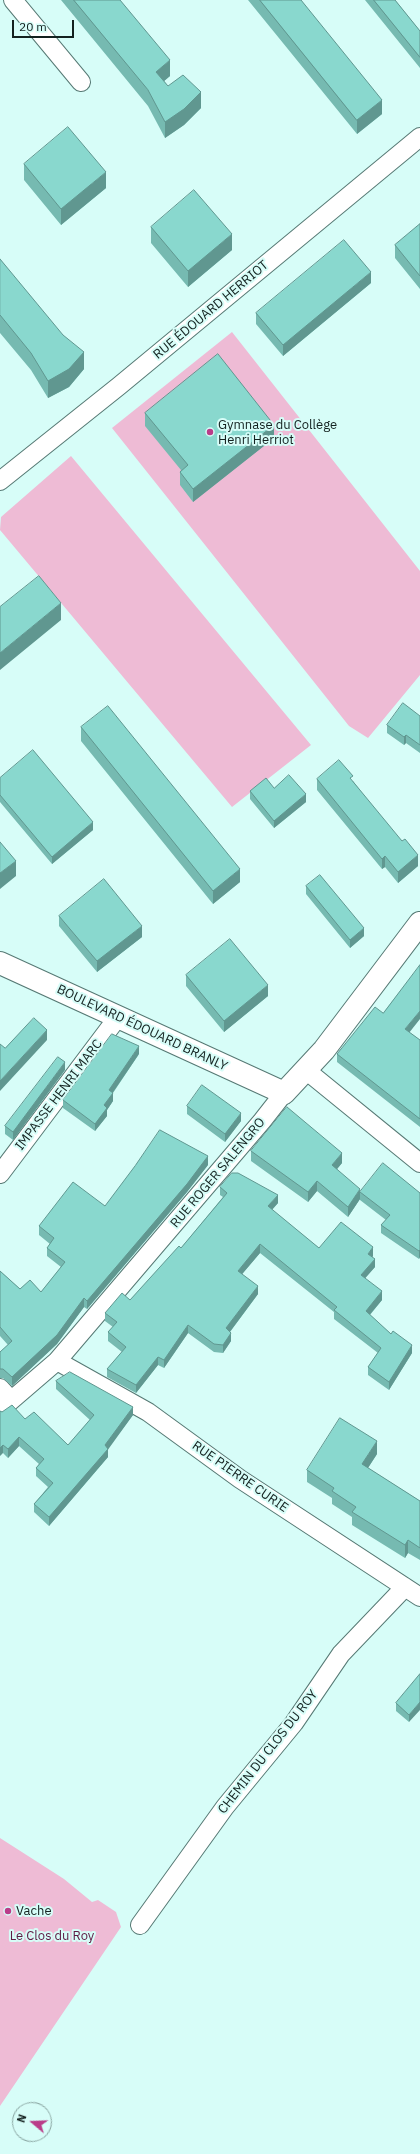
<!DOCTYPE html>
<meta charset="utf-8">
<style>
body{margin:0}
#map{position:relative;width:420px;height:2154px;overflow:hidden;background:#d7fdf8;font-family:"IBM Plex Sans",sans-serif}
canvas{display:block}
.north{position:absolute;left:12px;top:2102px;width:40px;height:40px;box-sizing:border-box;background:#d7fdf8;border:1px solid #89a5a1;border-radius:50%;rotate:289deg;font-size:11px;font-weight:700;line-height:16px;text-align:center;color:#13211f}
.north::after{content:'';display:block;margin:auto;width:14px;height:18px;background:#ba3c89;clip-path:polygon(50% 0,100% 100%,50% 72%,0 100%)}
.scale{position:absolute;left:12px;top:20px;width:62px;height:18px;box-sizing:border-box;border:2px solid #13211f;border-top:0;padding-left:5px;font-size:12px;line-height:14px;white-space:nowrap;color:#13211f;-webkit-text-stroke:3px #d7fdf8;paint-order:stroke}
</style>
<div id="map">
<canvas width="420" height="2154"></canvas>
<div class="north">N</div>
<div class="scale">20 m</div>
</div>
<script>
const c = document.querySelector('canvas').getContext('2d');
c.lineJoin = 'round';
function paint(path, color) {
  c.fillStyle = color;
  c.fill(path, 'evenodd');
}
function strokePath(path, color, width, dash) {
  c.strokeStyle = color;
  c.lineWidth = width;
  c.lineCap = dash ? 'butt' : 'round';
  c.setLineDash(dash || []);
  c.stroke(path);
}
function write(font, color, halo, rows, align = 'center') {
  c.font = font + ' "IBM Plex Sans",sans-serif';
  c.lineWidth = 4;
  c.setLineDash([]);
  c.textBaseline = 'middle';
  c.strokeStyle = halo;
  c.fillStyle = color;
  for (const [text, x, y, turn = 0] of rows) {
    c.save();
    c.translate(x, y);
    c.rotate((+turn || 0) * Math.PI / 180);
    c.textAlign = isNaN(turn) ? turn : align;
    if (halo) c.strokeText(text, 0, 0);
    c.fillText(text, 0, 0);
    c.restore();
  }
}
paint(new Path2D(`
 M232,332L420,571V675L368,738L349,726L112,428Z
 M71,456L311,745L232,807L0,530L1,517Z
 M0,1838L64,1879L92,1902L98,1900L116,1912L121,1927L0,2106Z`), '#eebbd5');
const minor = new Path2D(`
 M13,0L81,82
 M0,481L119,386L420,137
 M307,1071L420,1163
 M0,1174L118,1017
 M57,1361L148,1412L240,1479L420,1597
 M0,1388L11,1400
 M0,1410L57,1361L262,1121L284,1093
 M140,1925L225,1807L294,1723L341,1654L405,1587`);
const tertiary = new Path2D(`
 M0,963L284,1093L324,1050L420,923`);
strokePath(minor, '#567974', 20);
strokePath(tertiary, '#567974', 24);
strokePath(minor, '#fff', 18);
strokePath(tertiary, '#fff', 22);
paint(new Path2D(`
 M61,0H120L170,76L164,81L168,86L201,108L184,125L165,138L148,106Z
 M248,0H301L382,114L357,134Z
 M365,0H395L420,31V68Z
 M24,164L106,188L61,225L24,180Z
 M420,224V289L395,258V245Z
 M151,227L232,250L188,287L151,243Z
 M0,259L84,369L69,387L48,398L31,370L0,333Z
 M371,283L283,356L256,324V313Z
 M145,413L274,438L193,502L180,485V472L181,470L145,426Z
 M420,716V753L406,743L404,745L387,733V725Z
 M81,727L240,882L213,904L81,741Z
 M0,778L93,830L52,864L0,802Z
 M317,779L353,781L418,866L398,883L385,867L382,869L317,790Z
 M274,788L306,802L274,828L250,799V791Z
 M306,886L364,936L350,948L306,894Z
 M59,916L142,937L97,972L59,926Z
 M186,975L268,996L224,1032L186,986Z
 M409,1032L420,1040V1127L337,1062V1054Z
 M139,1054L113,1093V1101L107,1110V1116L95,1131L63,1108V1100Z
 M65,1070L13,1140L5,1134V1126Z
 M187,1106L241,1121L225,1142L187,1114Z
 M251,1151L342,1163L337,1169L360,1199L348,1217L317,1191L308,1202L251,1161Z
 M208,1165L187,1192L87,1309L84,1307L57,1344L12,1386L3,1378H0V1352L8,1345L0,1336V1271L20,1289L41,1292L61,1267L47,1256V1248L50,1244L39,1235V1226L105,1206Z
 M220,1187L278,1203L272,1210L319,1248L373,1256L372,1257L375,1267L365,1278L382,1300L370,1315L412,1353L389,1390L368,1375V1367L378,1353L334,1319V1312L260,1253L242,1274L258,1294L230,1332L231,1341L223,1353L214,1352L188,1333L164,1368L158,1365L136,1393L107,1377V1369L122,1352L108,1341V1332L113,1327L105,1321V1313L130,1300L181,1248L223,1197L220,1195Z
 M360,1192L420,1193V1257L419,1259L381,1233V1225L386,1220L360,1200Z
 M56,1381L133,1415L108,1448V1457L49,1526L34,1512V1504L48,1487L36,1476V1468L39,1464L19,1446L8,1458L3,1453L0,1411L25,1419L68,1445L90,1420L56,1389Z
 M377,1454L368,1468L420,1501V1560L408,1553L405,1558L352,1525V1517L332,1504V1498L307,1482V1470Z
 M420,1674L409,1722L396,1711V1703Z`), '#76bab1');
paint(new Path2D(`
 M170,60V76L156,88V72Z
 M201,92V108L184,125L165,138V122Z
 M382,100V114L357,134V120Z
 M106,172V188L61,225V209Z
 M232,234V250L188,287V271Z
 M371,272V283L283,356V345Z
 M84,352V369L69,387L48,398V381Z
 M274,425V438L193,502V489Z
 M61,603V620L0,670V653Z
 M406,735V743L404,745V737Z
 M306,794V802L274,828V821Z
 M93,822V830L52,864V857Z
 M418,855V866L398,883V872Z
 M385,856V867L382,869V859Z
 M16,861V876L0,889V873Z
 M240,869V882L213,904V891Z
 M142,926V937L97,972V961Z
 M364,928V936L350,948V940Z
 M268,985V996L224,1032V1021Z
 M420,1011V1019L405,1038V1029Z
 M47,1030V1040L0,1091V1081Z
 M139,1046V1054L109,1098V1090Z
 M65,1062V1070L13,1140V1132Z
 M113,1093V1101L107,1110V1116L95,1131V1124L104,1105Z
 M241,1113V1121L225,1142V1134Z
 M342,1153V1163L332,1175V1165Z
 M208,1156V1165L187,1192L87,1309V1301Z
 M317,1181V1191L308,1202V1192Z
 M360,1189V1199L348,1217V1207Z
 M278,1195V1203L268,1214V1206Z
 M260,1244V1253L238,1279V1271Z
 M373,1247V1256L368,1263V1254Z
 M420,1250V1257L419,1259V1251Z
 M375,1259V1267L361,1283V1275Z
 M258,1286V1294L226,1337V1328Z
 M382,1291V1300L366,1319V1311Z
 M84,1298V1307L57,1344L12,1386V1377Z
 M188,1325V1333L164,1368V1360Z
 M231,1333V1341L223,1353V1345Z
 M412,1345V1353L389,1390V1382Z
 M158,1357V1365L136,1393V1385Z
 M133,1407V1415L107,1451L108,1449V1457L49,1526V1517L105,1445Z
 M19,1437V1446L8,1458V1449Z
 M377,1441V1454L362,1477V1464Z
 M3,1445V1453L0,1456V1448Z
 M408,1540V1553L405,1558V1545Z
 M420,1702V1710L409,1722V1715Z`), '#609790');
const building = new Path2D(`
 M74,0H120L170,60L156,72L168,86L183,75L201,92L184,109L165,122L148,90Z
 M260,0H301L382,100L357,120Z
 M374,0H395L420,31V57Z
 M68,127L106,172L61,209L24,164Z
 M194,190L232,234L188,271L151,227Z
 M420,224V276L395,245Z
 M344,240L371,272L283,345L256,313Z
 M0,259L63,335L84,352L69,369L48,381L31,353L0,315Z
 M218,354L274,425L193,489L180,472L188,465L145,413Z
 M39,576L61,603L0,653V607Z
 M403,703L420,716V745L406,735L404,737L387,725Z
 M108,706L240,869L213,891L81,727Z
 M33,750L93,822L52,857L0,795V778Z
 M339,760L353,776L350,778L402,841L405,839L418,855L398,872L385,856L382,859L317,779Z
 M289,775L306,794L274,821L250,791L266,778L274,788Z
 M0,842L16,861L0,873Z
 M320,875L364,928L350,940L306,886Z
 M104,879L142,926L97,961L59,916Z
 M230,939L268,985L224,1021L186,975Z
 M420,965V1011L405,1029L420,1040V1119L337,1054L375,1007L383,1013Z
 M34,1018L47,1030L0,1081V1044L5,1048Z
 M112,1034L139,1046L109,1090L113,1093L104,1105L107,1108L95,1124L63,1100Z
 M58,1057L65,1062L13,1132L5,1126Z
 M202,1085L241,1113L225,1134L187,1106Z
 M287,1107L342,1153L332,1165L360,1189L348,1207L317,1181L308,1192L251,1151Z
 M160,1130L208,1156L187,1184L87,1301L84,1298L57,1335L12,1377L3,1369H0V1352L12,1341L0,1327V1271L20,1289L30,1280L41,1292L65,1262L47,1248L54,1238L39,1226L73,1182L105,1206L135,1166Z
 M383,1163L420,1193V1250L419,1251L381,1225L390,1215L360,1192Z
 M232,1173H238L278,1195L268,1206L319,1248L341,1222L373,1247L368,1254L375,1259L361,1275L382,1291L366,1311L391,1334L393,1331L412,1345L389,1382L368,1367L381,1348L334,1310L337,1307L260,1244L238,1271L258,1286L226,1328L231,1333L223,1345L214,1344L188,1325L164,1360L158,1357L136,1385L107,1369L126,1347L108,1332L117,1322L105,1313L122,1293L130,1300L179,1246L181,1248L227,1193L220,1187Z
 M70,1372L133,1407L105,1445L108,1449L49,1517L34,1504L53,1483L36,1468L44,1459L19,1437L8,1449L3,1445L0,1448V1411L2,1412L12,1405L25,1419L34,1412L68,1445L94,1415L56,1381Z
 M340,1418L377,1441L362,1464L420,1501V1548L408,1540L405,1545L352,1512L356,1507L332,1491L334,1488L307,1470Z
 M420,1674V1702L409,1715L396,1703Z`);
paint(building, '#89d8ce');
strokePath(building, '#609790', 1);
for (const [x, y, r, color] of [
 [210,432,4,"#ba3c89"],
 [8,1911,4,"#ba3c89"]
]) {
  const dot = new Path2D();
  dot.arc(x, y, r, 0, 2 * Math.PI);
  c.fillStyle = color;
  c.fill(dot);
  strokePath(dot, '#d7fdf8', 1.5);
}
write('13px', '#13211f', '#d7fdf8', [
 ["RUE ÉDOUARD HERRIOT",211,310,-40],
 ["BOULEVARD ÉDOUARD BRANLY",142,1028,25],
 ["IMPASSE HENRI MARC",59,1095,-53],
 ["RUE ROGER SALENGRO",218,1173,-50],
 ["RUE PIERRE CURIE",240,1477,35],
 ["CHEMIN DU CLOS DU ROY",268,1752,-52]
]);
write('13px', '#13211f', '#d7fdf8', [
 ["Gymnase du Collège",218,425],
 ["Henri Herriot",218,440],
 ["Vache",16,1911]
], 'left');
write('13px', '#5e1a44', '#d7fdf8', [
 ["Le Clos du Roy",52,1936]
]);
</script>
